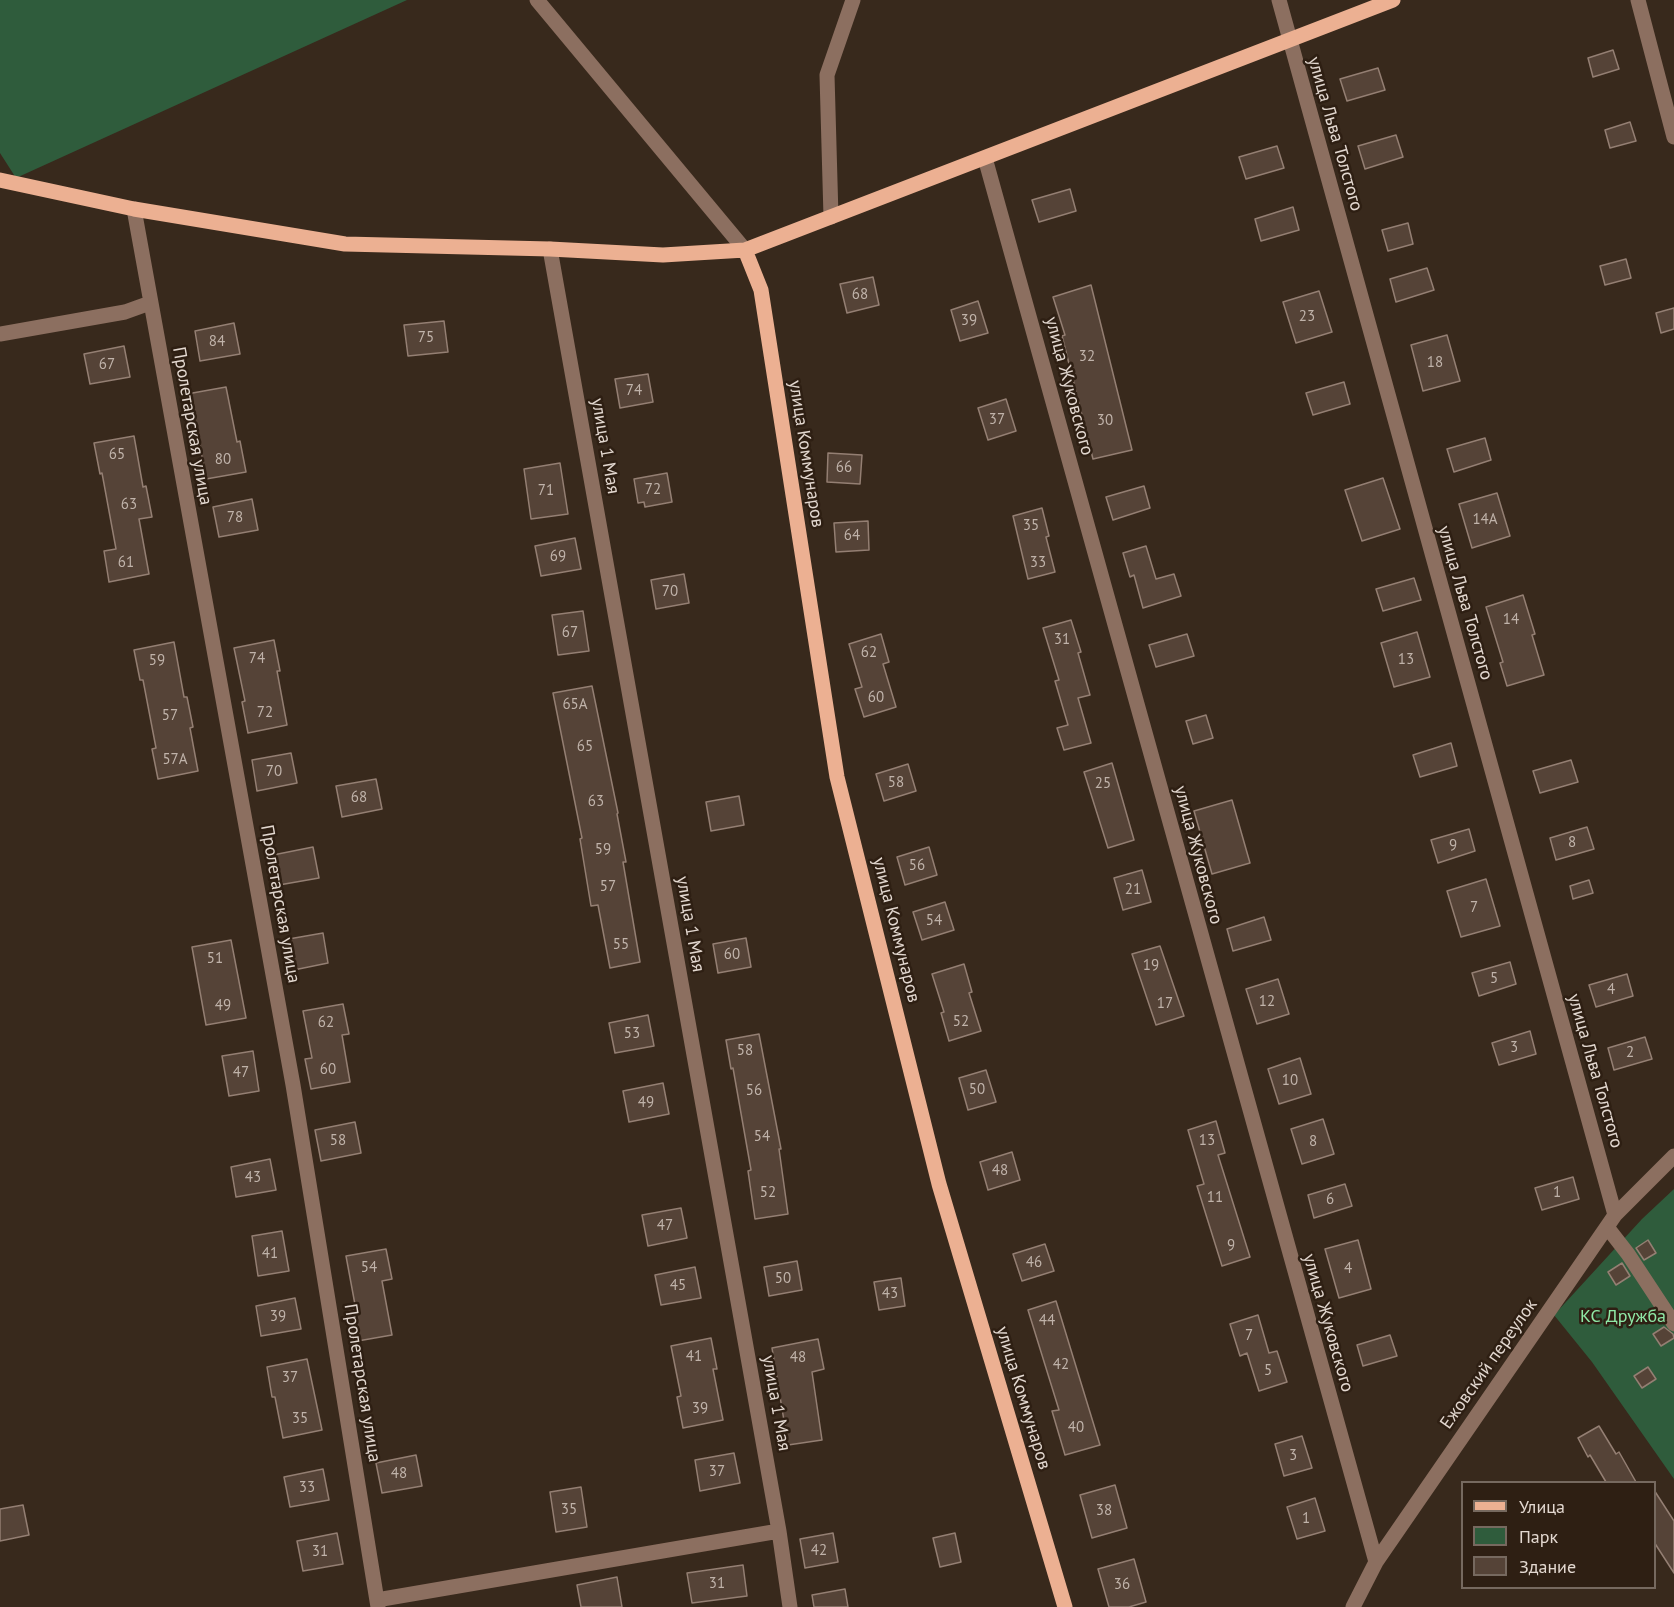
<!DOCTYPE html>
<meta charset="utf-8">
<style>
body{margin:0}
#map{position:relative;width:1674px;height:1607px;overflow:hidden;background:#38291c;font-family:"PT Sans",sans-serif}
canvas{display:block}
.legend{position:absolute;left:1461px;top:1481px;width:195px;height:108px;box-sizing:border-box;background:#2e1f13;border:2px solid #76695f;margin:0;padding:8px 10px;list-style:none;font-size:18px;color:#e3d8d0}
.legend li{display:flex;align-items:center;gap:12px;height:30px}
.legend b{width:30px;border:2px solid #76695f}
</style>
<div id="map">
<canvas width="1674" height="1607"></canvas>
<ul class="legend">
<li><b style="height:8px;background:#ecb092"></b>Улица</li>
<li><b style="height:16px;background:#2f5c3c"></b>Парк</li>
<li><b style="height:16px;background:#554337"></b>Здание</li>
</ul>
</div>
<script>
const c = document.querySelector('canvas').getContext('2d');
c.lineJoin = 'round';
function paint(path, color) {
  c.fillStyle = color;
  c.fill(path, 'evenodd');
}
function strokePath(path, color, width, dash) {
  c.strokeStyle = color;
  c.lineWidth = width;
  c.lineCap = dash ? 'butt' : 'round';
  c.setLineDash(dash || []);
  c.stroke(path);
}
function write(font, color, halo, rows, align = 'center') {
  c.font = font + ' "PT Sans",sans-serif';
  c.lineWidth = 5;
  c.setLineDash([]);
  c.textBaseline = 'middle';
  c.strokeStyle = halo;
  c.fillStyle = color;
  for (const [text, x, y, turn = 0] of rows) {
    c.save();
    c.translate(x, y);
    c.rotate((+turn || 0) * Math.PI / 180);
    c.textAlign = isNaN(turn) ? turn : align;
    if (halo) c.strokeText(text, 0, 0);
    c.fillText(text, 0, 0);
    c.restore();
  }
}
paint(new Path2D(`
 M0,0H407L16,178L0,153Z
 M1674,1189V1479L1592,1362L1554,1315L1642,1219Z`), '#2f5c3c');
const building = new Path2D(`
 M1613,50L1619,69L1593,77L1588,58Z
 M1378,68L1385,90L1347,101L1340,79Z
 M1630,122L1636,141L1610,148L1605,130Z
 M1396,135L1403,157L1365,169L1358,146Z
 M1277,146L1284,168L1246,179L1239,157Z
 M1070,189L1076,211L1039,222L1032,200Z
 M1293,207L1299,230L1261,241L1255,219Z
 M1408,223L1413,244L1388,251L1382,230Z
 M1626,259L1631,278L1605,285L1600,266Z
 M1427,268L1434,290L1396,302L1390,279Z
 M873,277L879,305L847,313L840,284Z
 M1091,285L1132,450L1093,459L1062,336L1065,335L1053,297Z
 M1319,291L1332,332L1296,343L1283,302Z
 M978,301L988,333L960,341L951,310Z
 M1674,308V329L1661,333L1656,313Z
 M444,321L448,352L408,356L404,325Z
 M234,323L240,354L200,361L195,331Z
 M1447,335L1460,381L1423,391L1411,345Z
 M124,346L130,377L90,384L84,354Z
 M648,374L653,402L620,408L615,379Z
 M1344,382L1350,404L1313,415L1306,393Z
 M226,387L237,442L240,441L246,472L206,479L196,424L192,425L187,394Z
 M1006,399L1016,431L988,440L978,408Z
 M134,436L143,487L146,486L152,517L139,519L149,574L109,582L104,551L116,549L102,473L100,474L94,443Z
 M1485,438L1491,460L1454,472L1447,449Z
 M828,453L862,455L860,484L827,482Z
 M560,463L568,514L531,519L524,469Z
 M667,473L672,502L645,507L644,502L638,503L634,479Z
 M1383,478L1400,529L1362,541L1345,490Z
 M1144,486L1150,508L1113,520L1106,497Z
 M1497,493L1510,536L1472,548L1459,504Z
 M252,499L258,530L219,537L213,507Z
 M1042,508L1049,536L1046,537L1055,572L1028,579L1013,516Z
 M868,521L869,550L836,552L834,523Z
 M575,538L581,569L541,576L535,546Z
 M1146,546L1156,579L1174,574L1181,596L1143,608L1134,575L1130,577L1123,553Z
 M684,574L689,603L656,609L651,580Z
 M1414,578L1421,600L1383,611L1376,589Z
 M1523,595L1535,634L1532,635L1544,675L1507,686L1500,663L1503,662L1486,607Z
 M583,611L589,651L558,655L552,615Z
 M1071,620L1081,652L1078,653L1090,695L1078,698L1091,743L1064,750L1057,728L1068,725L1055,681L1059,680L1043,628Z
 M1417,632L1430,677L1394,687L1381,643Z
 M881,634L889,662L883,664L896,707L864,717L855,689L862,687L849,644Z
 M1187,634L1194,656L1156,667L1149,645Z
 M274,640L280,671H277L287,725L248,733L242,702L245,701L234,648Z
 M174,642L184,697H187L193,727L190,728L198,771L158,779L152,749L156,748L143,680H140L134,650Z
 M592,686L618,813L617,814L626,862H623L640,962L610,968L598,905L591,906L580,839L582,838L553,693Z
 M1206,715L1213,738L1193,744L1186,721Z
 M1451,743L1457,766L1420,777L1413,755Z
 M291,753L297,783L257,791L252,760Z
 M1571,760L1578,782L1540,793L1533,771Z
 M1112,763L1134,840L1108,848L1084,772Z
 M908,764L916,791L884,801L876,774Z
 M376,779L382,809L342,817L336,786Z
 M739,796L744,825L711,831L706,802Z
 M1232,800L1250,863L1212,874L1194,811Z
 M1587,827L1594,849L1556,860L1550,838Z
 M1469,829L1475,851L1438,863L1431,840Z
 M313,847L319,878L279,885L273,855Z
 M929,847L937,875L905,885L897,857Z
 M1142,870L1151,902L1123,910L1114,878Z
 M1486,879L1500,926L1461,937L1447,891Z
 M1589,880L1593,893L1573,899L1570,886Z
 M945,902L954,930L922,940L913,912Z
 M1264,917L1271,940L1233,951L1227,929Z
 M323,933L328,963L289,971L283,940Z
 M746,938L751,967L718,973L713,944Z
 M231,940L246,1018L206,1025L192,947Z
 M1160,946L1184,1016L1156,1025L1132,954Z
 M1510,962L1516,984L1479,996L1472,973Z
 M964,964L972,992L969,993L981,1031L949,1041L941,1013L944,1012L932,974Z
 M1627,974L1633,996L1596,1007L1589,985Z
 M1278,979L1289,1014L1257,1024L1246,989Z
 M343,1004L349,1034L342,1035L350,1082L311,1089L305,1059L312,1058L303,1011Z
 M648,1015L654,1046L615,1053L609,1023Z
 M1530,1031L1536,1054L1499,1065L1492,1043Z
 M759,1034L781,1149H779L788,1214L755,1219L748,1171L751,1170L733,1068L731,1069L726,1040Z
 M1645,1037L1652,1059L1614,1070L1608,1048Z
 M253,1051L259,1091L229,1096L222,1056Z
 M1300,1058L1311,1094L1279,1104L1268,1069Z
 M986,1070L996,1102L968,1110L959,1078Z
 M663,1083L669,1114L629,1122L623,1091Z
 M1323,1119L1334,1154L1302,1164L1291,1129Z
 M1216,1121L1225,1153L1218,1155L1250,1257L1222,1266L1197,1186L1204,1184L1188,1130Z
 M355,1122L361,1153L321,1161L315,1130Z
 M1012,1152L1020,1180L988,1190L980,1162Z
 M270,1159L276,1190L236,1197L231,1167Z
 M1573,1177L1579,1199L1542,1210L1535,1188Z
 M1345,1184L1352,1206L1314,1218L1308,1195Z
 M681,1208L687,1238L648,1246L642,1215Z
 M282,1231L289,1271L258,1276L252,1236Z
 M1358,1240L1371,1289L1339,1298L1325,1249Z
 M1648,1240L1656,1253L1644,1260L1636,1248Z
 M1045,1244L1054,1271L1022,1281L1013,1254Z
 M386,1249L392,1279L382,1281L392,1335L352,1342L347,1312L356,1310L346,1256Z
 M797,1261L802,1290L769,1296L764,1267Z
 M1622,1263L1630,1276L1616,1285L1608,1272Z
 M695,1267L701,1298L661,1305L655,1275Z
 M901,1278L905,1306L879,1310L874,1282Z
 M295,1298L301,1329L261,1336L256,1306Z
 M1056,1301L1100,1445L1065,1455L1052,1411L1059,1410L1028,1310Z
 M1258,1315L1269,1353L1277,1351L1287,1382L1259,1391L1247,1353L1240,1356L1230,1324Z
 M1664,1327L1673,1334L1674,1338L1661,1346L1653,1334Z
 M1390,1335L1397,1356L1363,1366L1357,1345Z
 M711,1338L717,1369H713L723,1420L683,1428L677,1397L681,1396L671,1346Z
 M818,1339L824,1369L812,1372L822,1440L788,1445L772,1348Z
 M307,1359L322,1430L283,1438L275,1397H272L267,1367Z
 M1648,1367L1656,1379L1642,1388L1634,1376Z
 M1599,1426L1616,1454L1619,1452L1636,1482H1606L1590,1455L1588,1457L1578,1438Z
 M1302,1436L1312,1468L1284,1476L1275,1444Z
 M734,1453L740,1483L700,1491L695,1460Z
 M416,1455L422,1486L382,1493L376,1463Z
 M323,1469L329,1500L290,1507L284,1477Z
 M1115,1485L1127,1528L1092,1538L1080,1495Z
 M581,1487L587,1527L556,1532L550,1492Z
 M1654,1490L1674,1521V1573L1654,1542Z
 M1315,1498L1325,1531L1297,1539L1287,1507Z
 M23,1505L29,1535L0,1541V1509Z
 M337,1533L343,1564L303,1571L297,1541Z
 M833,1533L838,1562L805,1568L800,1539Z
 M955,1533L961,1562L940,1567L933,1538Z
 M1134,1559L1146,1602L1129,1607H1109L1098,1569Z
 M743,1565L747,1596L692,1603L687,1573Z
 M617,1577L622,1607H581L577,1585Z
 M845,1589L848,1607H814L812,1595Z`);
paint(building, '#554337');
strokePath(building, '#947f73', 1.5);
strokePath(new Path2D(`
 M537,0L745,250
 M1279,0L1615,1215
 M1638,0L1674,137
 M985,158L1376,1562
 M134,209L293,1085L378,1607
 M831,217L827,75L853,0
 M550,249L779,1531L790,1607
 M0,334L125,312L150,303
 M1607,1227L1628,1254L1674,1324
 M377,1600L779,1531
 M1353,1607L1376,1562L1615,1215L1674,1156`), '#8c6f60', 15);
strokePath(new Path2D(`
 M0,180L134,209L345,244L550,249L663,255L745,250L1393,0
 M745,250L761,290L837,777L939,1184L1065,1607`), '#ecb092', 15);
write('15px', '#c0b3aa', null, [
 ["68",860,295],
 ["23",1307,317],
 ["39",969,321],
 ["75",426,338],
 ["84",217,342],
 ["32",1087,357],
 ["18",1435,363],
 ["67",107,365],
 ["74",634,391],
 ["37",997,420],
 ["30",1105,421],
 ["65",117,455],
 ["80",223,460],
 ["66",844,468],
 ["72",653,490],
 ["71",546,491],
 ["63",129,505],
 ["78",235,518],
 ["14А",1485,520],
 ["35",1031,526],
 ["64",852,536],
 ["69",558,557],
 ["61",126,563],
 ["33",1038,563],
 ["70",670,592],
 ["14",1511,620],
 ["67",570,633],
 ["31",1062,640],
 ["62",869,653],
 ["74",257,659],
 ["13",1406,660],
 ["59",157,661],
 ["60",876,698],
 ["65А",575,705],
 ["72",265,713],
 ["57",170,716],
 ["65",585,747],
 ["57А",175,760],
 ["70",274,772],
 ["58",896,783],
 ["25",1103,784],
 ["68",359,798],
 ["63",596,802],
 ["8",1572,843],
 ["9",1453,846],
 ["59",603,850],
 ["56",917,866],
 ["57",608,887],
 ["21",1133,890],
 ["7",1474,908],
 ["54",934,921],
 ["55",621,945],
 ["60",732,955],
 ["51",215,959],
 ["19",1151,966],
 ["5",1494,979],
 ["4",1611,990],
 ["12",1267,1002],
 ["17",1165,1004],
 ["49",223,1006],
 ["52",961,1022],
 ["62",326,1023],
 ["53",632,1034],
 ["3",1514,1048],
 ["58",745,1051],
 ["2",1630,1053],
 ["60",328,1070],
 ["47",241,1073],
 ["10",1290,1081],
 ["50",977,1090],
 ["56",754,1091],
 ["49",646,1103],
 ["54",762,1137],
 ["58",338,1141],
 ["13",1207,1141],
 ["8",1313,1142],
 ["48",1000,1171],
 ["43",253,1178],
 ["52",768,1193],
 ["1",1557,1193],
 ["11",1215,1198],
 ["6",1330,1200],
 ["47",665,1226],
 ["9",1231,1246],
 ["41",270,1254],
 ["46",1034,1263],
 ["54",369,1268],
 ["4",1348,1269],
 ["50",783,1279],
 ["45",678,1286],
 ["43",890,1294],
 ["39",278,1317],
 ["44",1047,1321],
 ["7",1249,1336],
 ["41",694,1357],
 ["48",798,1358],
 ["42",1061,1365],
 ["5",1268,1371],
 ["37",290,1378],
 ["39",700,1409],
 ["35",300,1419],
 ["40",1076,1428],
 ["3",1293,1456],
 ["37",717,1472],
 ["48",399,1474],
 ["33",307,1488],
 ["35",569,1510],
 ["38",1104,1511],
 ["1",1306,1519],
 ["42",819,1551],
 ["31",320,1552],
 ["31",717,1584],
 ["36",1122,1585]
]);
write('18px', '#e3d8d0', '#2e1f13', [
 ["улица Льва Толстого",1335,134,74],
 ["улица Жуковского",1069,386,75],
 ["Пролетарская улица",192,426,80],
 ["улица 1 Мая",605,446,80],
 ["улица Коммунаров",806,454,81],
 ["улица Льва Толстого",1465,603,74],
 ["улица Жуковского",1198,855,75],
 ["Пролетарская улица",280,904,80],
 ["улица 1 Мая",690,924,80],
 ["улица Коммунаров",896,930,76],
 ["улица Льва Толстого",1595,1071,74],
 ["улица Жуковского",1328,1323,74],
 ["Ежовский переулок",1489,1364,-55],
 ["Пролетарская улица",362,1383,81],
 ["улица Коммунаров",1023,1398,73],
 ["улица 1 Мая",776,1403,80]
]);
write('18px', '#8fe8a6', '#2e1f13', [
 ["КС Дружба",1623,1317]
]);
</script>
